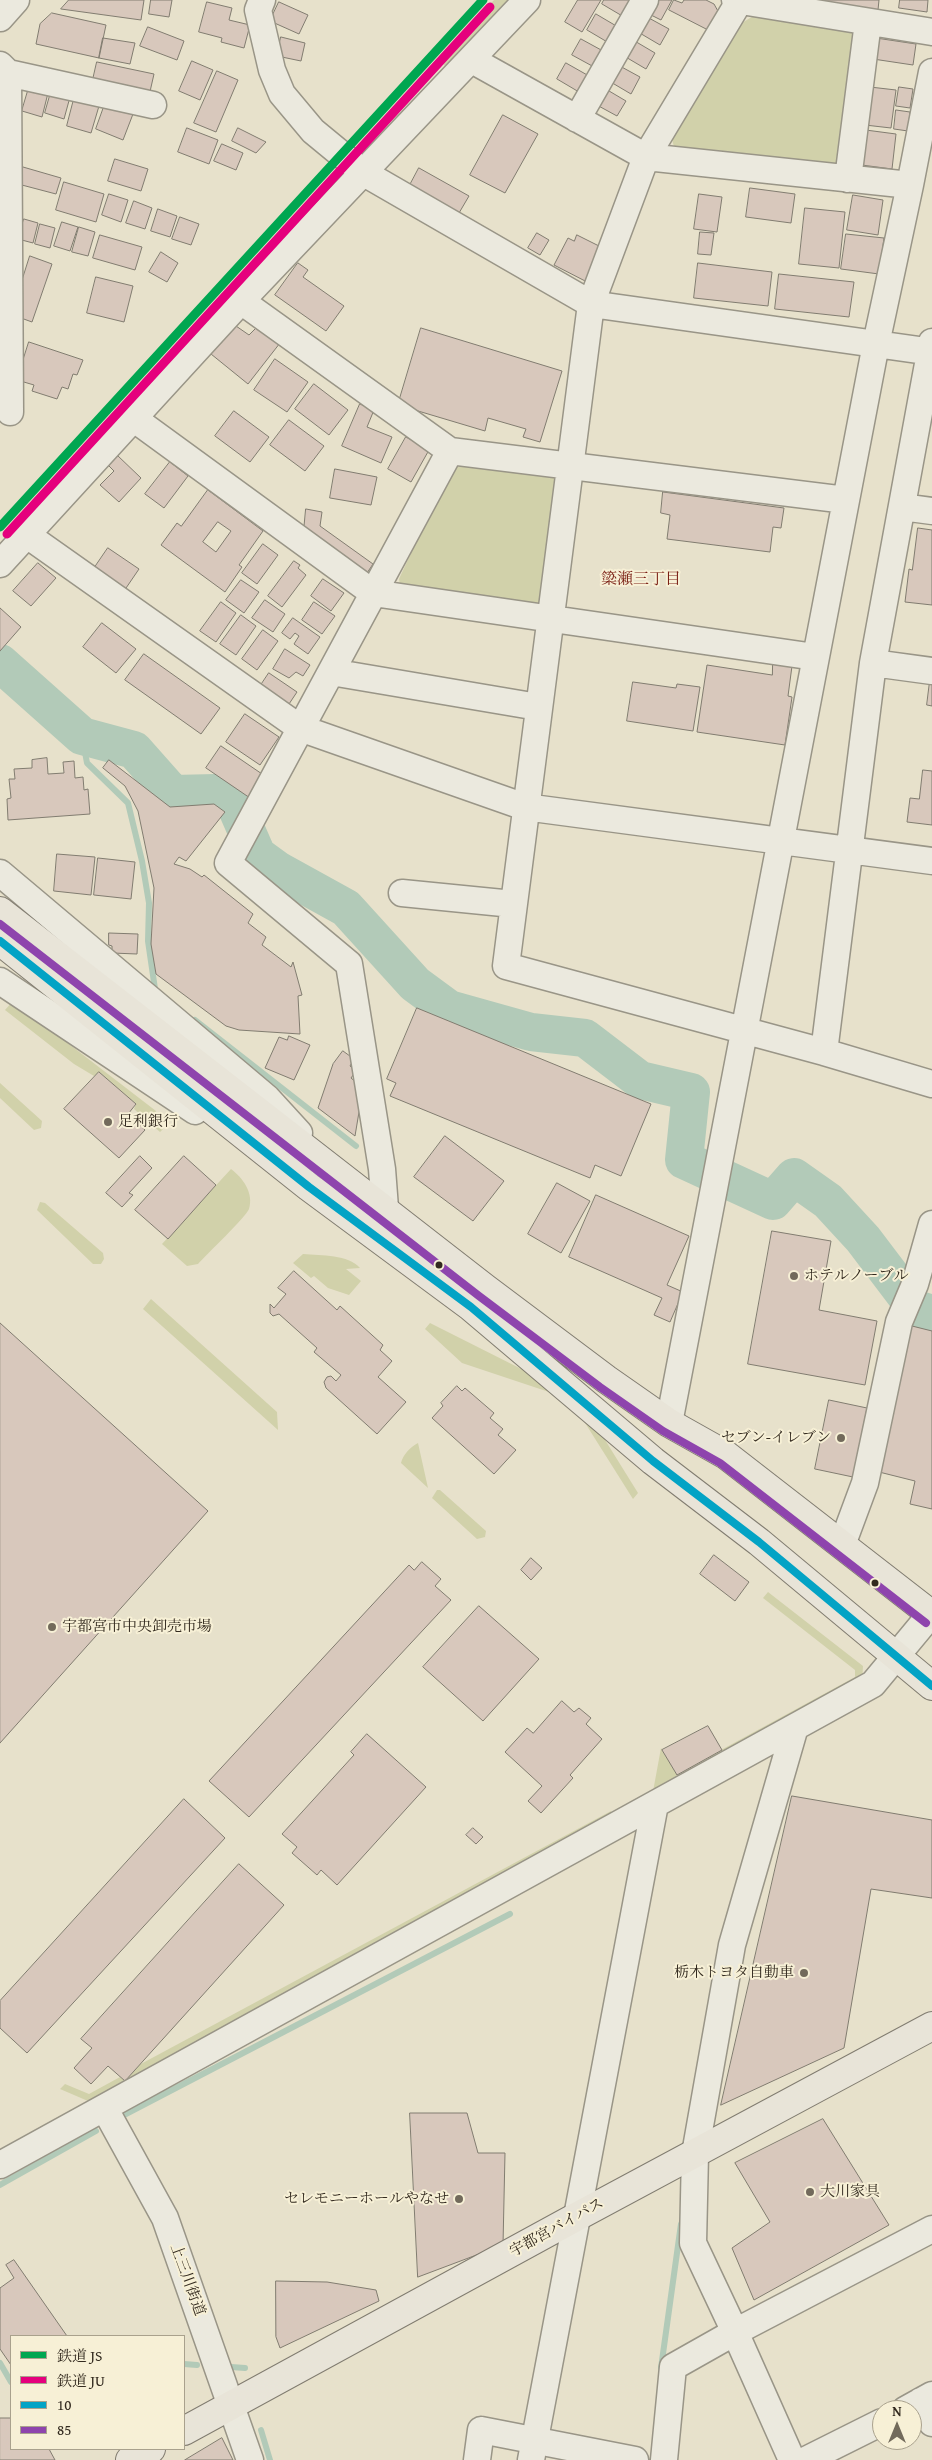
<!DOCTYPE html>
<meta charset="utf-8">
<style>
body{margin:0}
#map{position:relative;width:932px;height:2460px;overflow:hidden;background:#e7e1cb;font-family:"Gentium Book Plus","Noto Serif JP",serif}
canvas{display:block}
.legend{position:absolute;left:10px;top:2335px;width:175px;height:115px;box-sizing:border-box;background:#f7f0d6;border:1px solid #a9a18d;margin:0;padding:6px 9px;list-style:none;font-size:15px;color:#332a1f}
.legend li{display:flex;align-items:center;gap:10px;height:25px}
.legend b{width:25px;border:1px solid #a9a18d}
.north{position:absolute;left:872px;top:2400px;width:50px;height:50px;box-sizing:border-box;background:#f7f0d6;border:1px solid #a9a18d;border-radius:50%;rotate:0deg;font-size:14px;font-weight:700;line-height:20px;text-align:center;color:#332a1f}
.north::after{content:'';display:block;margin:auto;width:18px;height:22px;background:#726a5b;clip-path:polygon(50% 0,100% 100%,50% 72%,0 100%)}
</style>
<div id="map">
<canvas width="932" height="2460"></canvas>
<ul class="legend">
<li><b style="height:6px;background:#00a651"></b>鉄道 JS</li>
<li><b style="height:6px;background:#e5007d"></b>鉄道 JU</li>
<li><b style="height:6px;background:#03a3c5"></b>10</li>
<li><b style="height:6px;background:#8e44ad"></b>85</li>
</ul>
<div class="north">N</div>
</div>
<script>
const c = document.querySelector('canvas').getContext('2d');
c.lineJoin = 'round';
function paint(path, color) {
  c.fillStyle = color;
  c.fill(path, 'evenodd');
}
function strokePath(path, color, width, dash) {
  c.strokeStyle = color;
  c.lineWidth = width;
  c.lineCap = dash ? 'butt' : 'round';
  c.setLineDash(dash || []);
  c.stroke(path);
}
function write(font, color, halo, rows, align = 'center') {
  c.font = font + ' "Gentium Book Plus","Noto Serif JP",serif';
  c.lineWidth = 4;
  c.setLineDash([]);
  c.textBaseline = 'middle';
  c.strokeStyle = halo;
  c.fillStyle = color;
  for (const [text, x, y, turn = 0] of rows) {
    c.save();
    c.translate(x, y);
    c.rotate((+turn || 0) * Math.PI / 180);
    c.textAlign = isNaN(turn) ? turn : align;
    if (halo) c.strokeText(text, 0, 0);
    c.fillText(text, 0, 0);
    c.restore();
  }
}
paint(new Path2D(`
 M494,0H519L448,69L440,61Z
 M755,15L849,27L857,40L842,165L676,155L671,135L737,26Z
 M467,464L557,474L546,605L401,591L399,579L450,469Z
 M13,1001L156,1111L152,1119L163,1129L160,1132L134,1109L136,1104L99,1072L94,1076L74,1064L5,1010Z
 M0,1083L42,1121L41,1128L34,1130L0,1098Z
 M231,1169C243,1178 254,1193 249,1209C246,1217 206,1255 198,1264L187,1266L162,1244Z
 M40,1202L45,1203L103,1253L104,1259L101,1264H93L37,1210Z
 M303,1254C322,1256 348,1254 360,1268L346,1269L361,1281L349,1295L328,1288L314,1276L311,1278L293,1263Z
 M151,1299L277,1412L278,1430L143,1309Z
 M430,1323L579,1398L638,1493L633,1499L570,1399L462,1363L425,1329Z
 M418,1443L428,1488L401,1463C403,1455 410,1447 418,1443Z
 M437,1490H440L486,1531L485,1537L477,1539L432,1498Z
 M768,1592L863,1666L862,1683L652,1797L661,1748L677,1774L855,1677V1670L763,1598Z
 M611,1811L610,1821L88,2101L60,2089L65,2084L89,2094L120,2077L125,2081L139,2065Z`), '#d1d1aa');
strokePath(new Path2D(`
 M82,736L87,763L128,803L142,861L149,903L148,941L155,989L159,993
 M195,1020L356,1146
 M124,2115L510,1914
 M0,2185L96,2131
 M0,2363L11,2382
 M184,2364L197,2365
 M231,2367L245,2368
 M661,2368L681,2224
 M261,2430L270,2460`), '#b2cab8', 6);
strokePath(new Path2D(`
 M0,663L82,736L134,750L173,794L216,793L234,802L257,855L279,871L346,908L415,984L449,1009L531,1032L585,1038L640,1080L691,1092L684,1160L773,1201L794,1177L828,1201L863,1239L916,1309L932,1314`), '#b2cab8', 38);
const building = new Path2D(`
 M69,0H144L141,20L61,9Z
 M151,0H172L169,17L149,14Z
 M578,0H601L582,32L565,22Z
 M604,0H631L624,17L602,4Z
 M657,0H672L661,20L649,14Z
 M674,0L682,3L684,0H706L714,4L719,13L710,31L669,10Z
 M799,0H879L878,10Z
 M900,0H928L927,12L899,8Z
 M207,2L232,8L229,20L250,25L244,48L221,42L222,38L199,32Z
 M279,2L308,15L299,34L270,21Z
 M52,13L106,25L99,58L36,44L40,24Z
 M596,14L618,27L609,43L587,30Z
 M647,17L669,29L660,45L638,32Z
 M148,27L184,41L177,60L140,46Z
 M281,37L305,43L301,61L277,56Z
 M103,38L135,43L130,64L99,58Z
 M876,38L916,44L913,65L873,59Z
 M581,39L603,51L594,67L572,55Z
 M633,40L655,53L646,69L624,56Z
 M192,61L213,70L200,100L179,91Z
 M97,62L154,74L149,96L92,84Z
 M566,63L589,76L579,92L557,79Z
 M618,65L640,77L631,94L609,81Z
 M217,71L238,80L216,132L194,123Z
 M30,84L49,89L42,117L22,111Z
 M870,87L896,90L891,128L865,125Z
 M899,87L913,89L910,108L896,106Z
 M604,88L626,101L617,116L595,104Z
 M51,92L70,97L64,119L45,113Z
 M74,99L99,106L91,133L67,126Z
 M105,104L133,114L123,140L96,129Z
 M896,110L910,112L908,131L894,129Z
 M503,115L538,134L505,193L470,175Z
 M187,128L218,140L209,164L178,152Z
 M238,128L266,142L256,153L232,141Z
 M858,129L896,134L892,169L854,164Z
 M222,144L243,153L236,170L214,161Z
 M115,159L148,169L141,191L108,181Z
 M23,167L61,178L56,194L18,184Z
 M419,168L469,196L459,213L410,185Z
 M64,182L104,194L96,222L56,210Z
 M750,188L795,194L791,223L746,217Z
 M109,194L128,200L121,222L102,215Z
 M699,194L722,197L717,232L694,229Z
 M853,195L883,200L878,235L847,230Z
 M134,201L152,208L145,229L126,223Z
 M805,208L845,212L839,268L799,264Z
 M158,209L177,216L170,237L151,231Z
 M180,217L199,224L191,245L172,239Z
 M24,219L38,223L33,243L18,239Z
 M62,222L78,227L70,251L54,246Z
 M40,224L55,228L50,248L35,244Z
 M79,227L95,232L88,256L72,252Z
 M700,232L714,233L711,255L698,254Z
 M537,233L549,240L540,255L528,248Z
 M846,234L884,238L879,274L841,269Z
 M100,235L142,247L135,270L93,258Z
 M577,235L607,250L589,283L554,265L568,238L574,241Z
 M161,252L178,263L167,282L149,272Z
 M30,256L52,264L32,322L21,318L19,290Z
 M298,263L308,270L303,277L344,306L326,331L275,295Z
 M698,263L772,272L768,306L694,298Z
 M779,274L854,282L849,317L775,309Z
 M96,277L133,286L124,322L87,313Z
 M236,326L249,335L257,327L280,343L248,384L211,354Z
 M421,328L562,371L540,442L523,437L526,429L488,418L485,431L398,405Z
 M29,342L83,360L77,375L73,374L68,389L62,387L57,399L32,391L34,385L17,380Z
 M275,359L308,382L287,412L254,390Z
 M314,384L348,410L329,435L295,409Z
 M360,404L374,410L367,427L392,437L381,463L342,446Z
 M234,411L269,437L250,462L215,436Z
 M289,420L324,446L305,471L270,445Z
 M406,437L429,450L411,482L388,469Z
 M117,455L141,478L119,502L100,485L114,471L108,465Z
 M170,462L188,476L164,508L145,494Z
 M335,469L377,477L371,505L330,498Z
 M208,490L263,531L239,565L242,567L225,592L161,545L177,523L181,526ZM218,522L231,531L216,552L203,542Z
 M663,492L784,508L781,528L773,527L770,552L667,539L670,515L661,513Z
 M306,509L322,512L320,526L373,564L365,576L304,530Z
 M918,528L932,530V605L905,602L909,569L912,570Z
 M263,544L278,555L257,584L242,573Z
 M108,548L139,569L124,591L93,570Z
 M294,561L300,565L298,568L306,575L282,607L268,596Z
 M38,563L56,578L31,606L13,591Z
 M323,579L344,593L331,611L311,596Z
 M241,580L259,592L244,613L226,600Z
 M265,600L285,614L273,632L252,618Z
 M221,602L236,613L216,642L200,631Z
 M314,602L335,616L322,634L302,620Z
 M0,608L21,627L0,651Z
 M241,615L256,626L236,655L220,644Z
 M293,618L320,637L308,654L294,644L299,636L295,633L290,639L282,633Z
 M102,623L136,649L116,673L83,647Z
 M263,630L278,641L257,670L242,659Z
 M285,649L310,665L303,676L296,672L289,678L273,669Z
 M144,654L220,708L201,734L125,680Z
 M773,663L792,666L788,696L792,697L785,745L697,732L707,665L772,675Z
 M269,673L297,692L287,707L259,688Z
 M930,681H932V706L927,705Z
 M633,682L676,688L677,684L700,687L693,731L627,721Z
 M245,714L279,737L260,765L226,742Z
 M221,746L265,776L250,798L206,768Z
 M47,758L48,774L64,773L63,762L74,761L75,778L83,777L84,790L88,789L90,814L8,820L7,799L11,798L9,779H15L14,769L32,768V760Z
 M109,760L170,807L214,804L225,812L186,861L179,857L174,864L190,869L202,877L204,875L253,914L248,923L266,937L262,945L291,967L293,962L302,995L298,996L300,1034L239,1030L226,1026L156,974L151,944L154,888L138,811L125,786L103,768Z
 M923,770L932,771V825L907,822L910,798L919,799Z
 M57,854L95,857L91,895L54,891Z
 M98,858L135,862L131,899L94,895Z
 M109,933L138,934L137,954L112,953V946L109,945Z
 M417,1008L651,1104L621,1176L595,1165L590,1178L390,1096L396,1083L387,1079Z
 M289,1036L310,1045L294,1080L265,1068L279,1037L287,1040Z
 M343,1051L354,1059L350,1066L356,1071L351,1078L363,1088L355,1136L318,1108L333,1064Z
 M99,1072L136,1104L128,1114L145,1130L119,1158L64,1109Z
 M445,1136L504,1181L473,1221L414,1177Z
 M140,1156L152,1168L129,1193L133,1195L122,1207L106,1193Z
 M184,1156L216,1185L168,1239L135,1210Z
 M557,1183L590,1201L561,1253L528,1234Z
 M596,1195L689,1236L667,1285L683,1292L670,1322L654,1315L662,1298L569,1257Z
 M772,1231L831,1241L819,1310L877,1321L865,1385L748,1364Z
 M294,1271L337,1310L340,1306L383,1345L380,1350L392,1361L378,1377L406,1402L377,1434L326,1388L324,1382L327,1377L331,1376L336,1381L341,1375L314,1352L317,1348L279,1314L273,1316L270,1313V1304L274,1308L286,1294L278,1288Z
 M0,1323L208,1511L0,1743Z
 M908,1325L932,1331V1509L910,1504L915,1481L875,1471Z
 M457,1386L462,1391L465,1388L494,1413L490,1418L503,1429L498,1435L516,1450L494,1474L432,1418L443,1406L441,1403Z
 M829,1400L867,1408L853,1477L815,1469Z
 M714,1555L749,1582L735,1601L700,1574Z
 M531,1558L542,1568L531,1580L521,1570Z
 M422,1562L441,1579L435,1586L451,1600L249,1817L209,1781L409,1565L414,1570Z
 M479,1606L539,1659L483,1721L423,1667Z
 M562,1701L574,1712L579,1708L591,1718L586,1724L602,1739L570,1775L573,1778L541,1813L528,1801L542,1786L505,1752L527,1728L533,1733Z
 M708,1726L722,1750L677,1775L662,1750Z
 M367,1734L426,1787L337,1885L321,1870L317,1875L292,1853L297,1847L282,1834L354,1755L351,1752Z
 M792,1796L932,1820V1898L871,1889L844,2048L721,2105Z
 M184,1799L225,1838L27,2053L0,2028V2001Z
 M473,1828L483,1837L476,1844L466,1835Z
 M239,1864L284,1905L125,2081L108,2066L91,2084L74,2068L92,2048L81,2039Z
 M410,2113H467L478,2153H505L503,2245L418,2277Z
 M823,2119L889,2225L754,2300L732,2248L770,2222L735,2163Z
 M14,2260L67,2336H11V2365L0,2349V2288L14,2278L6,2265Z
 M276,2281L327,2282L376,2290L379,2301L280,2348L276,2337Z
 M0,2418H11V2449H49L55,2460H0Z
 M222,2438L233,2460H185Z`);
paint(building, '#d8c8bc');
strokePath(building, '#817c70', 1);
const minor = new Path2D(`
 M262,0L258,10L272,70L282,94L313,131L364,173L591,304L932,352
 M735,0L932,32
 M740,0L646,157L591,304L506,966L824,1052L932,1084
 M0,18L16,0
 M472,60L646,157L910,185
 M0,65L8,73L10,412
 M8,73L153,105
 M577,119L645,0
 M848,179L868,22
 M241,301L450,451L846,500
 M133,418L373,593L815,657
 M902,507L932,511
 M27,535L300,728L525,807L932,861
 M0,564L241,301L527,0
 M873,663L932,671
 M331,672L538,707
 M0,873L267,1098L299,1133
 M402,893L513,904
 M0,981L195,1111
 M824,1052L873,663L932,342
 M385,1208L382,1169L349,964L228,863L450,451
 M669,1423L876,344L910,185L932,72
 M842,1545L865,1483L899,1322L915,1284L932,1224
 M105,2109L165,2218L250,2460
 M0,2165L873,1684L931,1614
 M921,2401L932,2423
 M905,2410L932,2395
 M477,2460L481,2430L635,2460
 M531,2460L655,1804
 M664,2460L673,2367L735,2332L932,2229
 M792,2460L735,2332L693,2243L695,2154L732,1945L795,1727
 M806,2460L882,2422`);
const major = new Path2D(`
 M0,911L485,1288L606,1379L669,1423L726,1455L932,1615
 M0,941L309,1187L471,1307L653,1461L759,1542L932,1686`);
const highway = new Path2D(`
 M184,2431L578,2216L932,2026
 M130,2460L151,2449`);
strokePath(minor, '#999587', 29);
strokePath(major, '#817c70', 30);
strokePath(highway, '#817c70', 30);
strokePath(minor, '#ebe9de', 26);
strokePath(major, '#e8e4d8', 28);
strokePath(highway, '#e8e4d8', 28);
strokePath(new Path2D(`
 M0,941L309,1187L471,1307L653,1461L759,1542L932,1686`), '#03a3c5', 8);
strokePath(new Path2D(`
 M0,924L479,1296L600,1387L663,1431L720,1463L926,1623`), '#8e44ad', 8);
strokePath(new Path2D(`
 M0,527L483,0`), '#00a651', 9);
strokePath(new Path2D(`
 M7,534L490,7`), '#e5007d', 9);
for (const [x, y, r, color] of [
 [108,1122,5,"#726a5b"],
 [439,1265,4.5,"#332a1f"],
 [794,1276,5,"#726a5b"],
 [841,1438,5,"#726a5b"],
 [875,1583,4.5,"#332a1f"],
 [52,1627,5,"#726a5b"],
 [804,1973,5,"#726a5b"],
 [810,2192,5,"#726a5b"],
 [459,2199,5,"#726a5b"]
]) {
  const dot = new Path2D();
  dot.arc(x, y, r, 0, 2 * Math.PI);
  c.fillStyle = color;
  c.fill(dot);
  strokePath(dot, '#f7f0d6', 2);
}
write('15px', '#332a1f', '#f7f0d6', [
 ["足利銀行",118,1122],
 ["ホテルノーブル",804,1276],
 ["セブン-イレブン",831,1438,"right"],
 ["宇都宮市中央卸売市場",62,1627],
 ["栃木トヨタ自動車",794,1973,"right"],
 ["大川家具",820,2192],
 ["セレモニーホールやなせ",449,2199,"right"]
], 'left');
write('15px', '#332a1f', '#f7f0d6', [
 ["宇都宮バイパス",557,2228,-29],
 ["上三川街道",187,2280,70]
]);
write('16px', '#7a1f14', '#f7f0d6', [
 ["簗瀬三丁目",641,580]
]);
</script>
